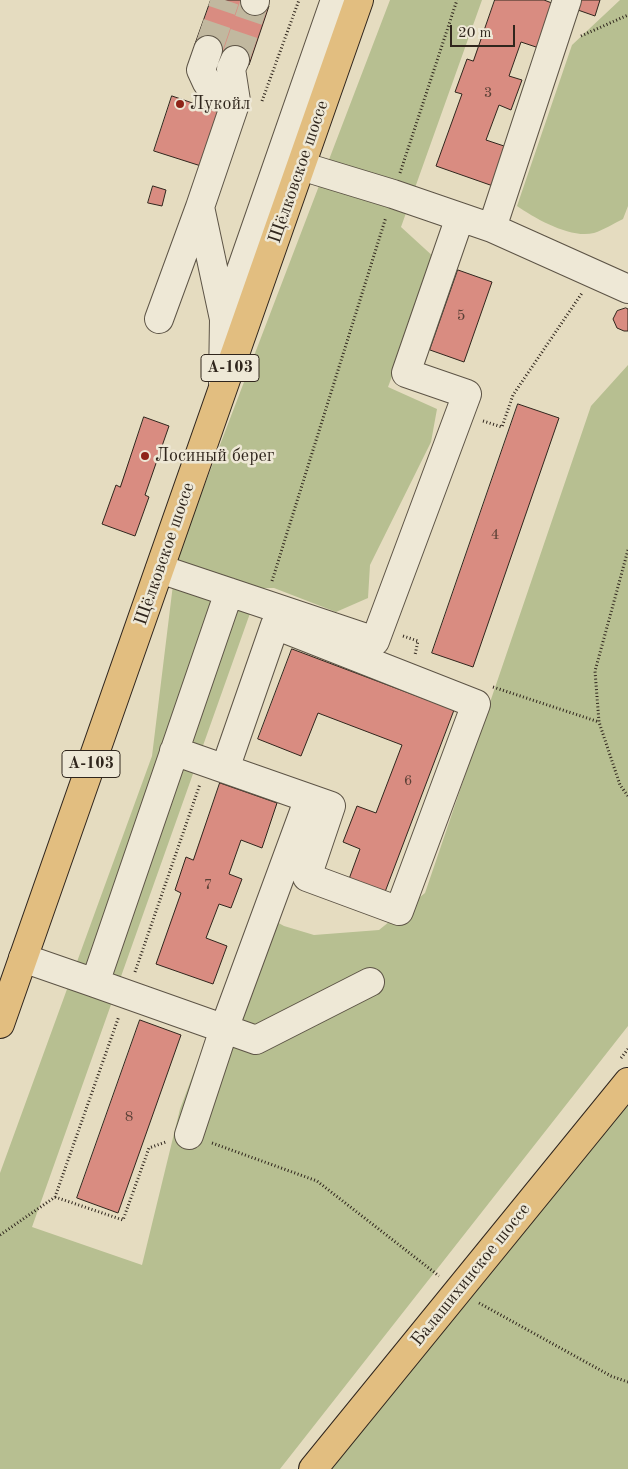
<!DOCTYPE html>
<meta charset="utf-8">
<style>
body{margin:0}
#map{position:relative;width:628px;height:1469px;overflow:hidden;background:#e5dcc0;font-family:"Old Standard TT",serif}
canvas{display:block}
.scale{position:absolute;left:450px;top:25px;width:65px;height:22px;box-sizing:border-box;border:2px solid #30261d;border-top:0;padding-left:6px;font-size:15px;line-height:18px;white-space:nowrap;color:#30261d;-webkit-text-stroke:4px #eee8d6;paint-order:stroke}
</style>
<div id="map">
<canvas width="628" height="1469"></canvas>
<div class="scale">20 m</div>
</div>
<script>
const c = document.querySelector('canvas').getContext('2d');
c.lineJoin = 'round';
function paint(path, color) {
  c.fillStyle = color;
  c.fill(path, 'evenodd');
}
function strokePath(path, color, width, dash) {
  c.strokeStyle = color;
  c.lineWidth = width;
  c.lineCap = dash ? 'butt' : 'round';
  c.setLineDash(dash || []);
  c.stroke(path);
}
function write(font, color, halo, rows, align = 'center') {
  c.font = font + ' "Old Standard TT",serif';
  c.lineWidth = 5;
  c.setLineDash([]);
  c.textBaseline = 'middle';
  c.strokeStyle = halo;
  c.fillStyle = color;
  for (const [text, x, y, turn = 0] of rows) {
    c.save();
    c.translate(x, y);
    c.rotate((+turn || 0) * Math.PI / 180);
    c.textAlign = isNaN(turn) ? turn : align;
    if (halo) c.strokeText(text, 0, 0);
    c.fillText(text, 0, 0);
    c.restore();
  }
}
paint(new Path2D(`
 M390,0H482L401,227L436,259L388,387L437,409L431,442L370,565L368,598L336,612L274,588H259L32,1227L142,1265L180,1109L255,910L284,926L314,935L379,930L425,893L591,406L628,365V1026L280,1469H0V1173L152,756L176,560Z
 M620,0H628V206L623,219C614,223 604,230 594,233C571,239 536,219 517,206L572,45Z
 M628,1099V1469H331Z`), '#b7bf91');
const building = new Path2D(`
 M211,0H252L269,6L249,65L195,45Z
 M495,0H544L557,5L542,49L521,42L509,76L522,80L511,110L499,105L486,140L507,147L493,186L436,166L462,94L455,92L467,59L473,61Z
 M578,0H600L595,16L575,9Z
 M172,96L219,112L201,166L154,151Z
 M153,186L166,190L162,206L148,203Z
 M458,270L492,282L464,362L430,350Z
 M626,308L628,309V331H624L617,328L613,319L617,311Z
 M518,404L559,418L473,667L432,653Z
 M144,417L169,426L145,495L149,497L135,536L102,524L116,485L120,487Z
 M292,649L454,710L385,892L349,879L360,849L343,842L357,806L376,813L402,745L318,713L301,756L258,739Z
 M220,783L277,803L262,848L241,840L229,874L242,879L231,908L219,904L206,938L227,946L213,984L156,964L181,893L175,890L186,857L193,860Z
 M140,1020L181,1035L118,1213L77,1198Z`);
paint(building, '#d98c81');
strokePath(building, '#30261d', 1);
strokePath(new Path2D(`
 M208,50L225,0
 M235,60L255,1`), '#c1b89f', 28, [28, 14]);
const minor = new Path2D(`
 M255,1V0
 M208,50L201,70L207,83L236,101
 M301,166L393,194L492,228L628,289
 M492,228L567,0
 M159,319L200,207
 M224,319L200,207L236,101L231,69L235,60
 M223,382L224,319L335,0
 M160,569L375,641L467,394L406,373L460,217
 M174,751L331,806L307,877L399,911L476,704L275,625L225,769
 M23,958L95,983L229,592
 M95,983L256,1040L370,982
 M189,1135L224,1029L305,809`);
const major = new Path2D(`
 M0,1024L359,0
 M313,1469L628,1082`);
strokePath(minor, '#5d5446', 30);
strokePath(major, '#30261d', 30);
strokePath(new Path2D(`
 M581,36L628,15
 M262,101L299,0
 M400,173L457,0
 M483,421L502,427L513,395L582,293
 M628,550L595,671L599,722L620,785L628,796
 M272,581L386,217
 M403,636L418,641L415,655
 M493,687L599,722
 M135,972L200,784
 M621,1058L628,1049
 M212,1143L317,1181L439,1276
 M55,1197L123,1220L149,1148L166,1142
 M0,1235L55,1197L119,1016
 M479,1303L611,1376L628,1382`), '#30261d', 3, [1, 2.5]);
strokePath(minor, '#eee8d6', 28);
strokePath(major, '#e2be80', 28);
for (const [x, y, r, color] of [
 [180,104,5,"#8f2418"],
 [145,456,5,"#8f2418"]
]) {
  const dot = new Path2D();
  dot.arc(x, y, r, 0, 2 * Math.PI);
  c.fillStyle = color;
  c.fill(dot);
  strokePath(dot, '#eee8d6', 2);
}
write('15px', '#5a4036', null, [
 ["3",488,93],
 ["5",461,316],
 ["4",495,535],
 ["6",408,781],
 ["7",208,885],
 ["8",129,1117]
]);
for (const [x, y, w] of [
 [230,368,58],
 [91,764,58]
]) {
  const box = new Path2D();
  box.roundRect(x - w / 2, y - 13.5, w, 27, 4);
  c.fillStyle = '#eee8d6';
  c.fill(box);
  strokePath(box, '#30261d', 1);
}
write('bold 16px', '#30261d', null, [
 ["А-103",230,368],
 ["А-103",91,764]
]);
write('18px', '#30261d', '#eee8d6', [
 ["Лукойл",190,104],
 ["Лосиный берег",155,456]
], 'left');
write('18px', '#30261d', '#eee8d6', [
 ["Щёлковское шоссе",299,172,-71],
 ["Щёлковское шоссе",165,554,-71],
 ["Балашихинское шоссе",471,1275,-51]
]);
</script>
